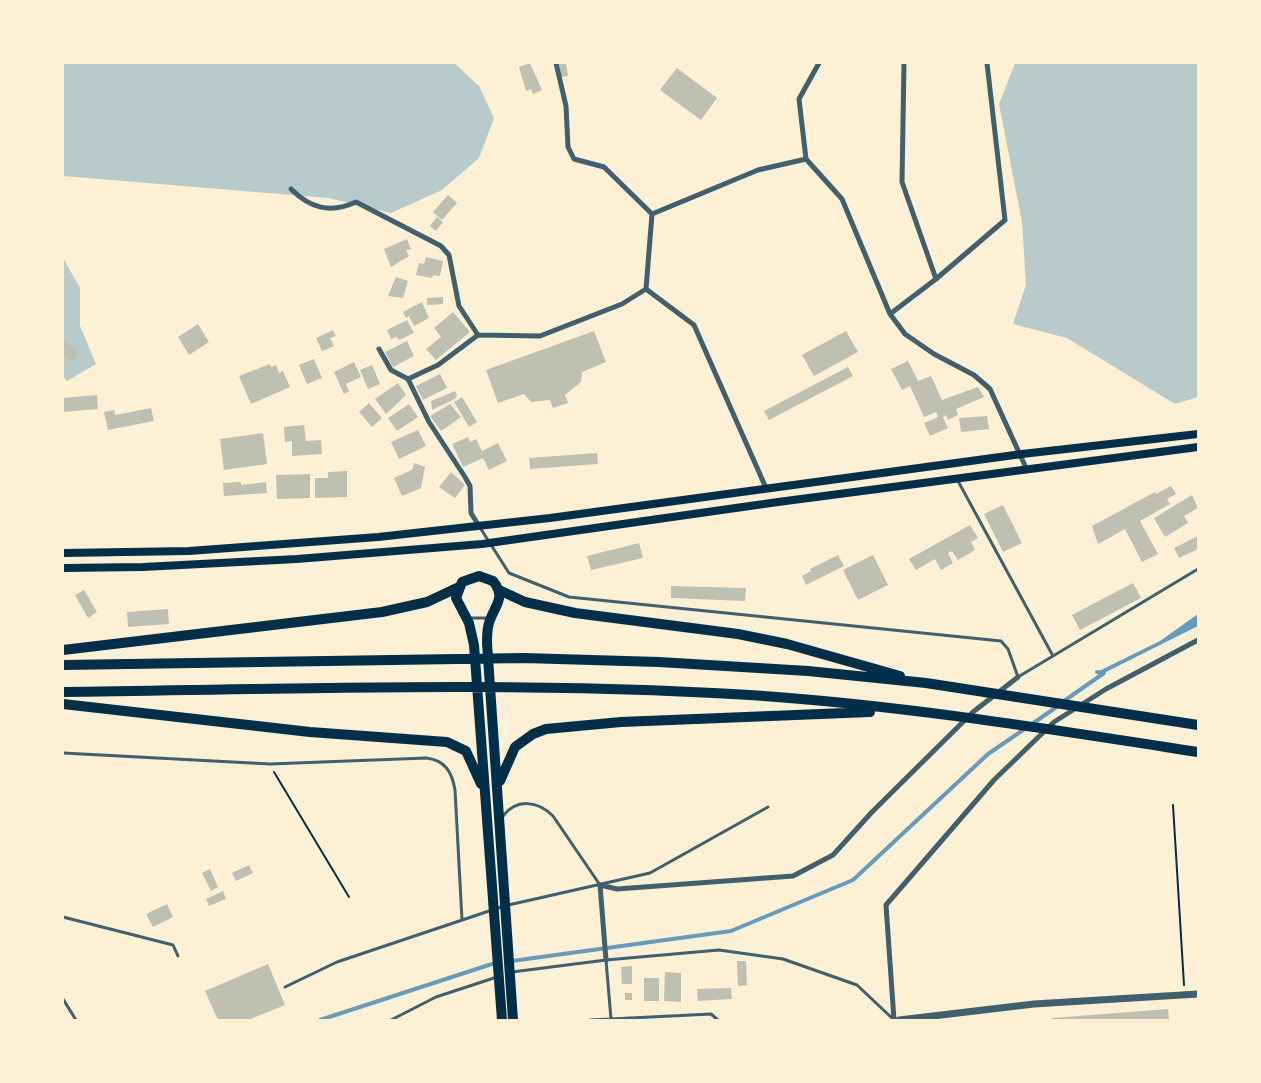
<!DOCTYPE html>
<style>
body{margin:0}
#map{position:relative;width:1261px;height:1083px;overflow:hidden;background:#fdf0d5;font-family:Karla,sans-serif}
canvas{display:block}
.frame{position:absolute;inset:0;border:64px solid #fdf0d5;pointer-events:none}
</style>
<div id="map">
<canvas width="1261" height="1083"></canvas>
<div class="frame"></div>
</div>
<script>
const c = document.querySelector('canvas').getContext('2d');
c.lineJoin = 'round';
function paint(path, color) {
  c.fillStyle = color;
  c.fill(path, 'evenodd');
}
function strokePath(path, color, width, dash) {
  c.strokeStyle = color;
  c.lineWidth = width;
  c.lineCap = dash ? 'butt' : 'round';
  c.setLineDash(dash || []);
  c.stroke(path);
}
paint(new Path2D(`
 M63,63H454L479,86L494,118L479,158L442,190L391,213L328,198L63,176Z
 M1015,63H1198V397L1175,404L1067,338L1013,324L1026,285L1022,222L999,104Z
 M63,258L80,288V326L96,364L67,381L63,376Z`), '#b9caca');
paint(new Path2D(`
 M1198,614V626L1104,673L1097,672L1160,641Z`), '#669bbc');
strokePath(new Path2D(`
 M1064,701L1104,673L1097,672
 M1032,724L1058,706
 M512,961L731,931L853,880L988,754L1026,728
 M320,1020L495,963`), '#669bbc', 4);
paint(new Path2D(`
 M530,63L542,90L533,94L531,89L526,91L519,67Z
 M559,63H566L568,76L561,77Z
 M677,68L717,98L701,120L660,90Z
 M448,195L457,203L442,220L433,212Z
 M437,217L443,222L436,231L430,226Z
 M407,239L411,249L406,250L409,256L391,267L384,249Z
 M426,257L443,261L440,276L433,275L432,278L416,275L419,263L424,264Z
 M396,277L408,281L403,298L388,296Z
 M443,297V304L427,305V298Z
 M422,302L429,318L414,326L409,316L406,318L403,312Z
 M453,312L470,332L436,360L426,349L441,337L434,328Z
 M407,320L414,333L399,340L397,337L391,339L387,330Z
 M198,324L209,342L189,355L178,337Z
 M333,330L336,336L330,338L334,346L322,351L316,338Z
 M594,331L606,362L582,372L581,382L565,395L568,403L553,408L550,400L531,402L524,394L498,403L486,370Z
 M846,331L858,352L814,376L802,355Z
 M63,339L79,353L71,362L63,355Z
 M407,341L414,356L393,367L385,352Z
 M314,359L322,378L307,384L299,365Z
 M908,361L918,381L931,376L942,400L978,387L984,397L956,409L958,415L948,420L946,415L943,417L948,428L930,436L924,423L938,417L936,412L924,417L910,386L902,390L891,369Z
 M354,362L361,377L346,384L349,391L344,394L334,372Z
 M270,364L271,367L276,365L279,373L283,371L290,387L251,404L239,376Z
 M372,365L380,384L368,389L360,370Z
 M848,367L853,376L769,420L764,411Z
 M440,374L447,388L423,400L416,386Z
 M398,383L406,395L386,414L375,399Z
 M455,391L457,395L455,399L432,410L431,401Z
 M97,395L98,409L63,412V398Z
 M462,397L477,422L469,427L454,402Z
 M369,403L382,418L372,427L359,412Z
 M409,404L418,417L397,431L388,418Z
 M450,404L461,417L441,431L430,416Z
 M151,408L154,421L108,430L104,412L114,410L115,415Z
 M987,416L989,429L961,432L959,418Z
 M304,425L306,441L321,440L322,454L292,456V441L285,442L284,427Z
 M418,430L426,446L399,459L391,442Z
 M263,433L267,464L224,470L220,439Z
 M468,437L470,442L476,439L482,451L498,443L507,461L489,470L483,458L463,467L452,444Z
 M597,453L598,464L530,469L529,458Z
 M414,463L425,467L421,488L402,496L394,478L412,470Z
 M347,471V497L315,498V478H328V472Z
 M451,472L465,485L455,498L439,487Z
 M310,474V498L277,499L276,475Z
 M241,482V485L266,482L267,493L224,496L223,483Z
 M1171,486L1176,494L1167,499L1170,504L1140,521L1158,554L1142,562L1125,529L1098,544L1092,526L1155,492L1156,494Z
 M1192,495L1198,508L1184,516L1188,523L1165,537L1154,518Z
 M1003,505L1022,543L1003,552L984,514Z
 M970,525L978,538L971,542L975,550L958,560L952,551L948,553L953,563L941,570L935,559L916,570L909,559Z
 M1198,536V549L1179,558L1174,548Z
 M639,543L643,558L591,570L587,556Z
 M838,555L844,566L806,585L802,576L811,571L810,569Z
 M873,555L888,585L858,600L843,570Z
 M1133,583L1141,598L1080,630L1072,615Z
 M671,586L746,588L745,601L671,598Z
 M84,590L97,612L88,618L75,595Z
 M168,609L169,624L128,627L127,612Z
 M249,865L253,873L236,881L232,873Z
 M210,869L218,887L211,891L202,873Z
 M223,891L226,899L209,906L206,899Z
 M167,904L173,917L153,927L146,914Z
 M737,961H746L747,985L738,986Z
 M268,964L285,1005L248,1020H218L205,991Z
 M632,966V984H622L621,967Z
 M665,972L681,973V1002L664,1001Z
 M644,978H659V1001H644Z
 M731,988L732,999L698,1001L697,989Z
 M625,993H632V1000H625Z
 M1168,1009L1169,1020H1052V1018Z`), '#bec0b2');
strokePath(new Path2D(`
 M274,772L349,897
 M1173,805L1184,985`), '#003049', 2);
strokePath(new Path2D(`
 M958,481L1053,656
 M479,526L509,573L569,597L1001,641L1008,649L1018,677L1198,569
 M470,618H487
 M63,753L270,764L426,758C445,760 452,772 455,790L462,920
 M503,816C517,798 538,801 553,816L600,885
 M63,917L173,945L178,956
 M606,960L611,1019
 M512,972L606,960L719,950L783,959L857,985L893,1019
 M285,987L337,962L504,906L650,873L768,807
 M63,999L76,1020
 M391,1020L436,997L497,977
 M590,1020L711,1014L718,1020`), '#3f606c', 3);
strokePath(new Path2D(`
 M556,63L566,106L568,147L574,159L604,167L652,214L758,170L806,159L842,199L890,314L905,334L934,354L974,375L990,389L1027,470
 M806,159L799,99L819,63
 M291,189C310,208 330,214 356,202L441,246L449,255L459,306L478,335L540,336L622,304L646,289
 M652,214L646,289L694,325L766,488
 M936,279L1005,220L987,63
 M890,314L936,279L902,182L904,63
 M379,349L391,370L408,379L429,422L465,477L470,486L471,513L479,526
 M408,379L438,365L478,335
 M606,960L600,885L617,889L793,876L833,855L872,812L973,712L1018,677
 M894,1020L886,905L994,780L1054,722L1106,689L1198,640`), '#3f606c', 5);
strokePath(new Path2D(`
 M899,1020L1034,1004L1198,994`), '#3f606c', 7);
strokePath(new Path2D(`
 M63,553L189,551L378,537L550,518L1022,454L1198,434
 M63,568L143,567L297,559L482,544L778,502L1198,447`), '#003049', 8);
strokePath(new Path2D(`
 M499,590L525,602L575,613L738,634L787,644L900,676
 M63,650L382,612L427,602L459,587
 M63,665L524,658L659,662L808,671L926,683L1198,725
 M63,692C292,689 521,681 750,695C900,705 1049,729 1198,752
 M63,704L310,732L447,742L466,751L481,784
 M500,781L515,747L533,734L546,729L621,722L870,712
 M502,1020L474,645L469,623L456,598L462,582L479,576L493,581C507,598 494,606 489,623C487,629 487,636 487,643L513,1020`), '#003049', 10);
</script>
